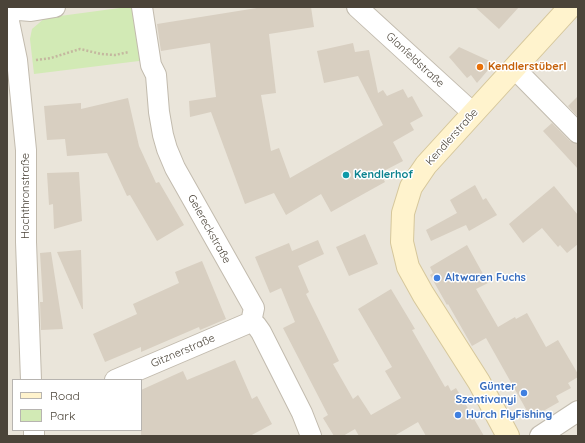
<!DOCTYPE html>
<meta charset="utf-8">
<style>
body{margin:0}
#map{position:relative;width:585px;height:443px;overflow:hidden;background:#f6f3ec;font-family:Quicksand,sans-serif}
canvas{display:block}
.frame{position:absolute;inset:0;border:8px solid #4b4439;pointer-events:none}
.legend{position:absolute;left:12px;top:379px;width:130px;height:52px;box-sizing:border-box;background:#fff;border:1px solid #b7b4b0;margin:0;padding:5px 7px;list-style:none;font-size:12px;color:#4b4439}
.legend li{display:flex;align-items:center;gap:8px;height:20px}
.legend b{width:20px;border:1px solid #b7b4b0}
</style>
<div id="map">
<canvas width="585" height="443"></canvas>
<div class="frame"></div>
<ul class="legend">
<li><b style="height:5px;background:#fff3cd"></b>Road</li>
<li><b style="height:11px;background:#d2eab5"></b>Park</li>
</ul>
</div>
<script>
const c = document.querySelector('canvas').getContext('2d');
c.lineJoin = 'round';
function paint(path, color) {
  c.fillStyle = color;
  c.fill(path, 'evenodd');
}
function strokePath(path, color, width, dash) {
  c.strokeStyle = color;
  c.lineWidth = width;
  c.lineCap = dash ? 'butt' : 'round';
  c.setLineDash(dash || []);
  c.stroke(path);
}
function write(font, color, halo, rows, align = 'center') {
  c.font = font + ' Quicksand,sans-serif';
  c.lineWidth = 3;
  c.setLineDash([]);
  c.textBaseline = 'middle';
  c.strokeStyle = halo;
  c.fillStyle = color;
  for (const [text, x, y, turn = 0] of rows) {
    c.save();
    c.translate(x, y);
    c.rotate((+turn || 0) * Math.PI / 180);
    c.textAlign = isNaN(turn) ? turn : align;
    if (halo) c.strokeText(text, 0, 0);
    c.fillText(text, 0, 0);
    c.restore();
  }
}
paint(new Path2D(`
 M7,7H578V436H7ZM13,380H141V430H13Z`), '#eae5da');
paint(new Path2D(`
 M127,7H135L147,60L34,74L30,39L32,29L45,18Z`), '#d2eab5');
paint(new Path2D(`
 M263,7H311L314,27L269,34L276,93L261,95L271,151L279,148L290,178L383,125L358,76L324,83L317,51L353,43L355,52L369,50L378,93L383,90L387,96L403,89L408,98L412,96L423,116L410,123L414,130L393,142L403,161L380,173L385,182L331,212L321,194L286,215L274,193L245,204L211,112L190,117L189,101L216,97L210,43L161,51L157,24Z
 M475,7H519L499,29Z
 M459,47L494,63L477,83L471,75L467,78L449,57Z
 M578,96V117L568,106Z
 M128,98L139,146L156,183L159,182L184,225L157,241L130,195L127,196L107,153L67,156L65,139L47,140L44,106L81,103V109Z
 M552,123L570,141L578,144V169L543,131Z
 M79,172L82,221L54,229L53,204L49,205L47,173Z
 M475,185L483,200L486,198L497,215L469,231L466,225L431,241L426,230L457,213L450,200Z
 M554,186L578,215V244L567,253L560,245L558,247L542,228L523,243L509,224Z
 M365,234L378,264L349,276L336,247Z
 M318,240L324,254L298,266L309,292L306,294L339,361L333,364L353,399L358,395L371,415L401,398L385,371L392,367L358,309L391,289L415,329L412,330L445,387L448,385L451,391L456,388L484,436H426L418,422L394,436H359L355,429L343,436H334L323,418L328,415L283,328L295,322L281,288L270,293L255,257L289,243L292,251Z
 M467,245L488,283L476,289L498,327L515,317L516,319L527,313L546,347L558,340L578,374V377L568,383L571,388L556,396L559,402L531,418L486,338L472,346L448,304L447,305L430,275L433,273L430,267Z
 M81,250L83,309H82L57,252Z
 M51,252L63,329L41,330L40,302H43L40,253Z
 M202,261L226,319L200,330L199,327L141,352V347L105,362L93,334L137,314L133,304L179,283L175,272Z
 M235,360L252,399L257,396L272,424L250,436H141V390L183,371L187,380Z`), '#d8cfc1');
const street = new Path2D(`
 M142,7L151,65L156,75L159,112L163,135L167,149L175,168L254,308L251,322L256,325L261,332L302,413L311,436
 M357,7L473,113
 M7,9L31,11L55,7
 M7,12L17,60L26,150V242L31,380
 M515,69L578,133
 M115,380L251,322
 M34,430V436
 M540,436L578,411`);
const secondary = new Path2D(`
 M508,436L479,382L423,294L408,267L402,242L403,213L411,187L426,165L570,7`);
strokePath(street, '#c2bbae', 22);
strokePath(secondary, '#d6c79b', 24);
strokePath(new Path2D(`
 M36,60L51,58L80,49L101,54L115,55L129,52`), '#c4b79f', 2.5, [2, 2]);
strokePath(street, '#fff', 20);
strokePath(secondary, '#fff3cd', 22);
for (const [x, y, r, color] of [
 [480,67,4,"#e8710a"],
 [346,175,4,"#0f9aa8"],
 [437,278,4,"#3f7fe0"],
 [524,393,4,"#3f7fe0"],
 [458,415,4,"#3f7fe0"]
]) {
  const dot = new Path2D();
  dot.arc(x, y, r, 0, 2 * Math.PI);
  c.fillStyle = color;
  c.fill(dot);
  strokePath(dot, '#fff', 1.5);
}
write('11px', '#4b4439', '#fff', [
 ["Glanfeldstraße",415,60,43],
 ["Kendlerstraße",452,137,-48],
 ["Hochthronstraße",26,196,-90],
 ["Geiereckstraße",209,229,61],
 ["Gitznerstraße",183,351,-23]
]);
write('bold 11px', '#c56008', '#fff', [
 ["Kendlerstüberl",488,67]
], 'left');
write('bold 11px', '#0d838f', '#fff', [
 ["Kendlerhof",354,175]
], 'left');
write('bold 11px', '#366cbe', '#fff', [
 ["Altwaren Fuchs",445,278],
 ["Günter",516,387,"right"],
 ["Szentivanyi",516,400,"right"],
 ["Hurch FlyFishing",466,415]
], 'left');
</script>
